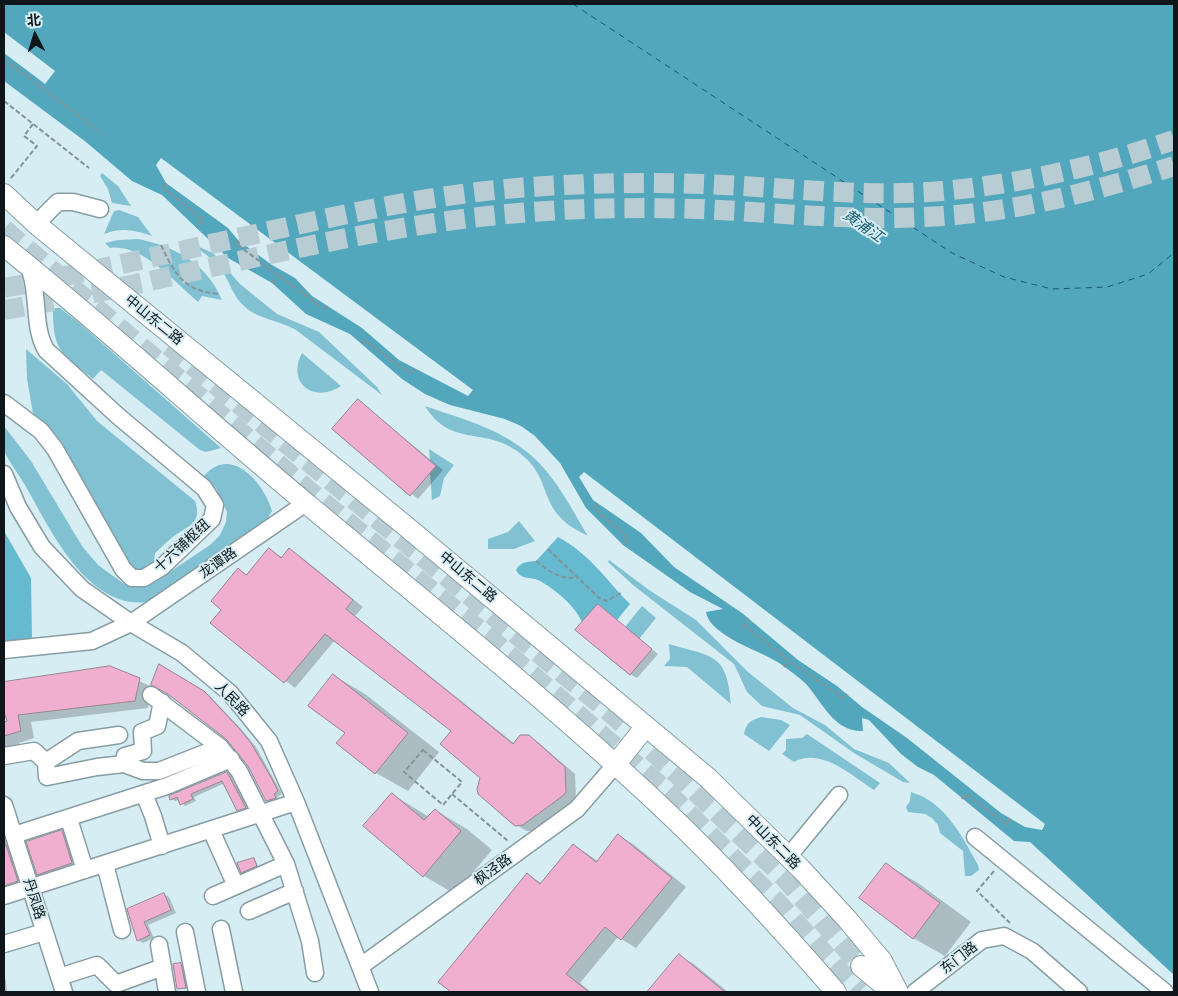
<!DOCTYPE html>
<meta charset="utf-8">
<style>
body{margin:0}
#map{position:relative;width:1178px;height:996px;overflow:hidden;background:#d6edf4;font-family:"Public Sans","Noto Sans SC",sans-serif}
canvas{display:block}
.frame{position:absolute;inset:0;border:5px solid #0e1619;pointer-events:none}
.north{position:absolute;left:10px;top:10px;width:50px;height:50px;-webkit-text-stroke:4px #d6edf4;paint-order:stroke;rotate:355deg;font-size:14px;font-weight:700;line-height:20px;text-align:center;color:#0e1619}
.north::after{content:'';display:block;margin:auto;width:18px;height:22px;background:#0e1619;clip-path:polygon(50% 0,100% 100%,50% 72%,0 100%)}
</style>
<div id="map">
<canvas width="1178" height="996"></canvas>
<div class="frame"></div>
<div class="north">北</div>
</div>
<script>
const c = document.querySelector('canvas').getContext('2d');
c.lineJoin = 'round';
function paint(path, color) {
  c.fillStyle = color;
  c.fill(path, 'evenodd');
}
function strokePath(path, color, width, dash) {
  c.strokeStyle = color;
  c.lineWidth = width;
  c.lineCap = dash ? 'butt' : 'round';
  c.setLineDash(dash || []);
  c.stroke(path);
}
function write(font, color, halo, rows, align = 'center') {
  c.font = font + ' "Public Sans","Noto Sans SC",sans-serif';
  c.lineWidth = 4;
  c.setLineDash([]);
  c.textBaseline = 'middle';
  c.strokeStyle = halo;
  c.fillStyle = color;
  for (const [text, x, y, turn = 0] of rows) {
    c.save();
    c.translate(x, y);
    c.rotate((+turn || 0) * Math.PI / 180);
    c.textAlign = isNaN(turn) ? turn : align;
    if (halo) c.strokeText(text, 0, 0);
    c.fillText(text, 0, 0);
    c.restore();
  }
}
paint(new Path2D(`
 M102,173L118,186L131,206L112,203L108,189L100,176Z
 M119,210L138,217L152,236C135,230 121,227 104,234L114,211Z
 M138,239C175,246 207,264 222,300L202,296L198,302C175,282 141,243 110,248L105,243L118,240Z
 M190,243L213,253L240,284L277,314L319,332L377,387L382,395L296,330C279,320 259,320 244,306C233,297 230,282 222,271C214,259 201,251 190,243Z
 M55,308H60L78,322L221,448L206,452L200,450L101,370L93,379C63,354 53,353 53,311Z
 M26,349L67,384L97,421L195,501C202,521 191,525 177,534C169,539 162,547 155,553L154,563L145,569L132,571L34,419L27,379Z
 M302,353L341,386C314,404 286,383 302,353Z
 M425,406C460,418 498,428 527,452C554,473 571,508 588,536C579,531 567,526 560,517C540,495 548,473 517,451C483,427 450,447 425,406Z
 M4,426L31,461L82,546L98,565L127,586L152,584L210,545L220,535L226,522L227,512L216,488L204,476C231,444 264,483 272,511L262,528L148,602C87,610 50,529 25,485C20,476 6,458 4,449C2,442 4,433 4,426Z
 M429,449L454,465L444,478L440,496L432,500L430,473L436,466L430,460Z
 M519,521L535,541L514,549H488V539L508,532Z
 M609,560L649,590L696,620L748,672L793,708L825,725L854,749L889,763L910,783L903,782L854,753L800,715L762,706L747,692L734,664L633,585L608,562Z
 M642,606L656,618L639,639L625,627Z
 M669,644C712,657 727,652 731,704L687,667L664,666L670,659Z
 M761,717L781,720L790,725L769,751L744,734C746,723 751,720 761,717Z
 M807,734L880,783L874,790C851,775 821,747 794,762L782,754L786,750V739L802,738Z
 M911,792C945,802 962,836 978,865L979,870L971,876H965L963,851L940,833L938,825L932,818L925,814L908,812L906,807L910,801Z`), '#81c1d2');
paint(new Path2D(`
 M4,531L31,578L32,639L4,642Z
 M558,537C590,554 605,579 630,604L617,620L598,604L582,622C575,606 556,590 540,581C531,576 522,581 516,570C521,561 527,562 536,561Z`), '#66bad0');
paint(new Path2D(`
 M4,4H1174V975L1030,842L1014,841L934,775L918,767L901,754L869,720L862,718L863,731C834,732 823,703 806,684C799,677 790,671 782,665C763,651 710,637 706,612L723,609L690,592L623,545L586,508L560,463L535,436L521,426L505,419L450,405L425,394L402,379L350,334L306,314L272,283L228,258L162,195L132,181L86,142L4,81Z`), '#53a7bd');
paint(new Path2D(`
 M4,32L55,71L45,84L4,53Z
 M161,158L473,390L468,396L399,360L362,328L312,296L295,278L272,265L238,240L228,228L166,183L156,165Z
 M584,472L1045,824L1042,830L1025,827L1001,813L907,738L862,707L837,686L798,660L742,613L674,567L641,533L593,500L579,477Z`), '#d6edf4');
paint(new Path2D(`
 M358,400L443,470L418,499L333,429Z
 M269,549L283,558L289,550L300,556L363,607L355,616L515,744L528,737L539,743L575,774L576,798L575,800L534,831H527L516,825L453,731L335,640L295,688L212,623L223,610L238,570L248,575Z
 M603,610L658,654L637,678L630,674Z
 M160,665L209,695L242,730L256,747L282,794L277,797L279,800L271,803L266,800L249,766L229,740L170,694L153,685L148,708L31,722L34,738L19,743L22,752L4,765V723L9,722L4,709V683L110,667L152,687Z
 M333,675L365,694L439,752L408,791L376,773L338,743L347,733Z
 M227,773L231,775L249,810L242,812L238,810L225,783L194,797L196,801L185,806L179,800L175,801L171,799Z
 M392,794L429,817L435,810L467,829L492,850L455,894L424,876Z
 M4,799L31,888L4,904Z
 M62,831L73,838L83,869L49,880L38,874Z
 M619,836L633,844L686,887L636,948L618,937L580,983L591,992H453L440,982L527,875L542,883L574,845L598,861Z
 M254,859L259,868L245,874L242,872Z
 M886,864L918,883L971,922L945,956L913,938Z
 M164,894L169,897L176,913L148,925L154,938L143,943L138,940L128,910Z
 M679,956L694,964L728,992H649Z
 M181,965L184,966L189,989L178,988Z
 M4,978L6,980L7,992H4Z`), '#0003');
strokePath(new Path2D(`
 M573,4L952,253L1004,277L1052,289L1107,287L1148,274L1174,253`), '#175c6c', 1, [6, 5]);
const building = new Path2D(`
 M358,399L436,466L410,496L332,429Z
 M269,548L281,558L289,548L353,600L346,609L513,744L520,735H529L565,767L566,792L564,795L523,825L515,826L478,794L477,789L480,778L440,744L451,731L325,634L284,683L210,623L221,610L211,601L238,568L246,575Z
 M598,604L652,649L630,675L575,630Z
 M159,664L204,691L237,726L251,743L272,779L278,791L274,794L276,798L266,801L248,766L226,739L168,694L151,685Z
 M110,666L140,678L135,701L18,715L21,731L4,736V722L7,721L4,712V682Z
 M333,674L408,733L375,774L336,743L345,733L308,706Z
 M227,772L246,808L237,811L222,781L191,794L193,799L180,805L177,797L170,800L169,796Z
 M392,793L424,820L435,809L461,831L423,877L363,826Z
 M62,830L72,863L37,875L26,842Z
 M618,834L672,878L621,940L605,927L566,974L589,992H451L438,982L527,873L540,884L573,844L596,862Z
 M4,845H6L18,881L4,886Z
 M254,858L257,866L241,873L237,863Z
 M886,863L940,903L913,939L859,898Z
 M164,893L171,910L144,922L150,935L137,941L127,909Z
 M679,954L725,992H647Z
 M181,963L186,988L177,989L173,964Z`);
paint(building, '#f0aed1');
strokePath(building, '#97848d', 1);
strokePath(new Path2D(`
 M4,229L313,494L486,635L664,789L779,904L859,992
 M4,288C90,272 175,252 260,233C350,213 439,193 530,187C588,183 646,182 703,184C783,187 862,198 942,191C1021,184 1099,166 1174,140
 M4,310C172,282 337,230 507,214C570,208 634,207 698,209C773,212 848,221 924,217C1010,214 1093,192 1174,166
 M169,346L613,715L680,777L784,877L861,966`), '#b8cdd3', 20, [20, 10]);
const minor = new Path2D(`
 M36,224L58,202H73L100,209
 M4,403L41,431L55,449L123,569L132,578H144L162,567L212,519L215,505L204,488L118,416L46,350C32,326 40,292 28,265
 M4,474L18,507L42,547L82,589L131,623L182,653L230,693L269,741L296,802L370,992
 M4,650L92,641L131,623L306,503
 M151,695L220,747L239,771L286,864L310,941L315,973
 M4,756L34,751L46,762L47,777L97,767L124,764L143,771H159L220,747
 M46,762L78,741L119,735
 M124,764L125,756L143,751L142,732L157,726L162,702
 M144,794L153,816L162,846
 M4,805L64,992
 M69,819L85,870
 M211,830L236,886
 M14,835L167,786L231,759
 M975,837L1165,992
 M788,857L839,795
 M105,864L122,930
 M4,896L296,802
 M213,896L286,864
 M249,911L295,891
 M221,929L234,992
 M185,932L197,992
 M4,944L44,932
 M159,945L167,992
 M361,966L577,809L615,765
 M59,977L97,965L116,984L163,967
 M915,992L982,940L1004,936L1032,951L1079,992`);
const major = new Path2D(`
 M4,194L36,224L402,523L708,778L801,869L847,919L882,961L898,992
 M4,246C109,330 208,422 312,508C433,609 556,707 671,816C729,871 783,931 836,992
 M615,765L646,726
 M861,966L892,992`);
strokePath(minor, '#879da4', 19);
strokePath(major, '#879da4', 22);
strokePath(new Path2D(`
 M4,59L101,133
 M4,101L89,168
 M11,178L37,146L24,136L33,124
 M166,183L162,187L203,220L196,227
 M238,240L235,243L324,309L327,307
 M161,245C175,275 184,291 219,294
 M272,283L277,276
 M362,344L364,340L410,373L413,369
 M597,504L594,508L629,539L623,545
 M548,549L599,598L606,601L621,593
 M536,561C549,571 561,581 578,577
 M748,618L744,625L789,661L843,698L847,694
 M784,667L789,661
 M423,750L462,782L443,805L404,772Z
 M452,794L508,841
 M962,799L966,794L1007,825L1010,818
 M994,871L977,891L1010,923`), '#839499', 2, [5, 2.5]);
strokePath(minor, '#fff', 16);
strokePath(major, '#fff', 20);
write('14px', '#0e1619', '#d6edf4', [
 ["中山东二路",154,320,39],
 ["十六铺枢纽",182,546,-43],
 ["龙谭路",218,563,-35],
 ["中山东二路",468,577,40],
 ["人民路",232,699,46],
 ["中山东二路",773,842,45],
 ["枫泾路",493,870,-36],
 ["丹凤路",34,899,72],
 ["东门路",959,958,-38]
]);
write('italic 15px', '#175c6c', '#d6edf4', [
 ["黄浦江",863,226,35]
]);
</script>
